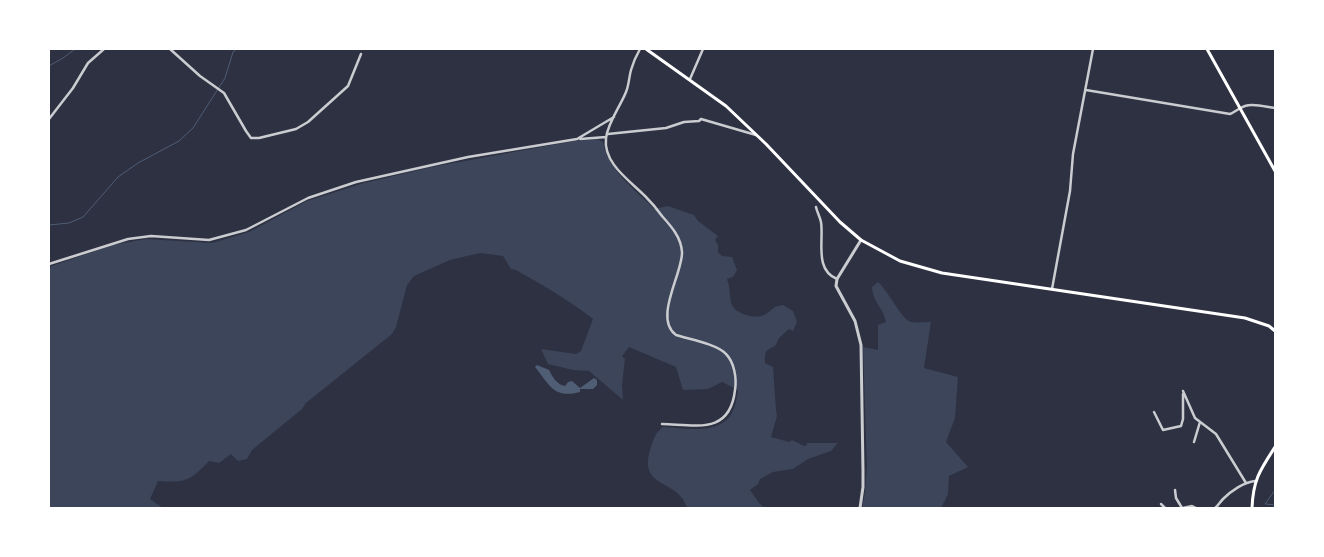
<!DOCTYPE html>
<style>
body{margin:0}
#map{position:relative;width:1324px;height:557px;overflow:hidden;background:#2d3142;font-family:"Alegreya Sans",sans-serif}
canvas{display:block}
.frame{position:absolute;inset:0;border:50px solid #fff;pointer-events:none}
</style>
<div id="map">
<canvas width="1324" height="557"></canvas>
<div class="frame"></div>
</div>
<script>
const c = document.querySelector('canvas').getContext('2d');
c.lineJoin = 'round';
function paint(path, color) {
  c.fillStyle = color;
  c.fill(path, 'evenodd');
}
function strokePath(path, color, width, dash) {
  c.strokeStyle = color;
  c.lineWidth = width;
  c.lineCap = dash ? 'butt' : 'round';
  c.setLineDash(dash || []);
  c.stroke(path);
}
paint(new Path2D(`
 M597,139L603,142C609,172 634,188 654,209L668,206L694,215L698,221L718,236L715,240L718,245V252L722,256L732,257L737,270L733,277L727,279C734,298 723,309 750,316C754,317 762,317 766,314C774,309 771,307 783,305L793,311L797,322L793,331L789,329L779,338L776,345C766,352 765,348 765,363L773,367L776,410L777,416L771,437L789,442L792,440L804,446L807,445V443H838L831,451L808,459L793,469L773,472L760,479L758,484L750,490L759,503L765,508H687C679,478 636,490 651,447C654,438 655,433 663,427C682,428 716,435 730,416C735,409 737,398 738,390L722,382L708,389L683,390L676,367L629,347L622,356L625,359L622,385L623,400L589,371L573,370L548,364L541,349L576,354L581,351L593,319C569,300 542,285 516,270L511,269L503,256L480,253L450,260L414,276L407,285L396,327L392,334L306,403L302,409L252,450L247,459L238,461L231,454L219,463L209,461C190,481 186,483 158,481L150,499L163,508H49V267L112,245L146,239L212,243L249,232L307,201L364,183L432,167L574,141Z
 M878,282C888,290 901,319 911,322C917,323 925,322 931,322L924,368L958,377L955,418L946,442L968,467L949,476L948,494L941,508H862L865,492L867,466L863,347L878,350V325L886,322C883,307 873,303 872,287Z`), '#3c4559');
paint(new Path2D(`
 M537,365L549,370C552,376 557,385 565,386L568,382L572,381L580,388L594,378L597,380V385L593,389H580V392C553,399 550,385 535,367Z`), '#4f5d75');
strokePath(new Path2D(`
 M49,66L63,58L75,49
 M49,225L69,223L83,217L118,177L138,163L179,141L193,128L225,78L233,52L237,49
 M1265,504L1275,490
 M1266,504L1275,505`), '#4f5d75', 1);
strokePath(new Path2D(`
 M170,49L200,76L224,93L246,131L251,138H259L296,129L308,122L348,86L361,54
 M640,49C636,56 633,63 631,70C629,77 629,85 626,92C620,107 608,122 606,138C603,163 629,180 645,196C651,202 657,209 662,216C671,226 681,237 682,252C683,273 653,318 676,335C688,339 717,344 726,354C734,362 737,378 735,390C730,435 696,425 662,424
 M690,79L703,49
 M1086,90L1230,114C1235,112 1239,108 1245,106C1254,103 1266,107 1275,108
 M49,119L73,88L88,63L104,49
 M608,134L666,128L684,122L699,121L701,119L756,135
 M580,139L606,137
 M816,207C817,212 820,217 821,222C824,240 814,270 837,279
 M49,264L128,239L151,236L209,240L246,230L308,198L356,182L468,157L577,139L614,117
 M1052,289L1070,191L1073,154L1093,49
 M1183,391L1195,418L1216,434L1246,483
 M1154,412L1163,430L1181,426L1183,419V394
 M1194,442L1200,422
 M1175,490L1176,498L1182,508
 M1161,504L1165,508
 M1183,508L1192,506L1196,508
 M1215,508C1219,505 1220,502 1223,499C1231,491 1244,482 1255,481`), '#caccd0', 2.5);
strokePath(new Path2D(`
 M860,508L863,487V471L861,345L855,321L836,286L837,279L861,240`), '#caccd0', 3);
strokePath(new Path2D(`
 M646,49L726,106L766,144L840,222L861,240L900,261L942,273L1245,318L1269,326L1275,331
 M1207,49L1275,171
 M1252,508C1253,480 1260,470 1275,447`), '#fff', 3);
</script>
